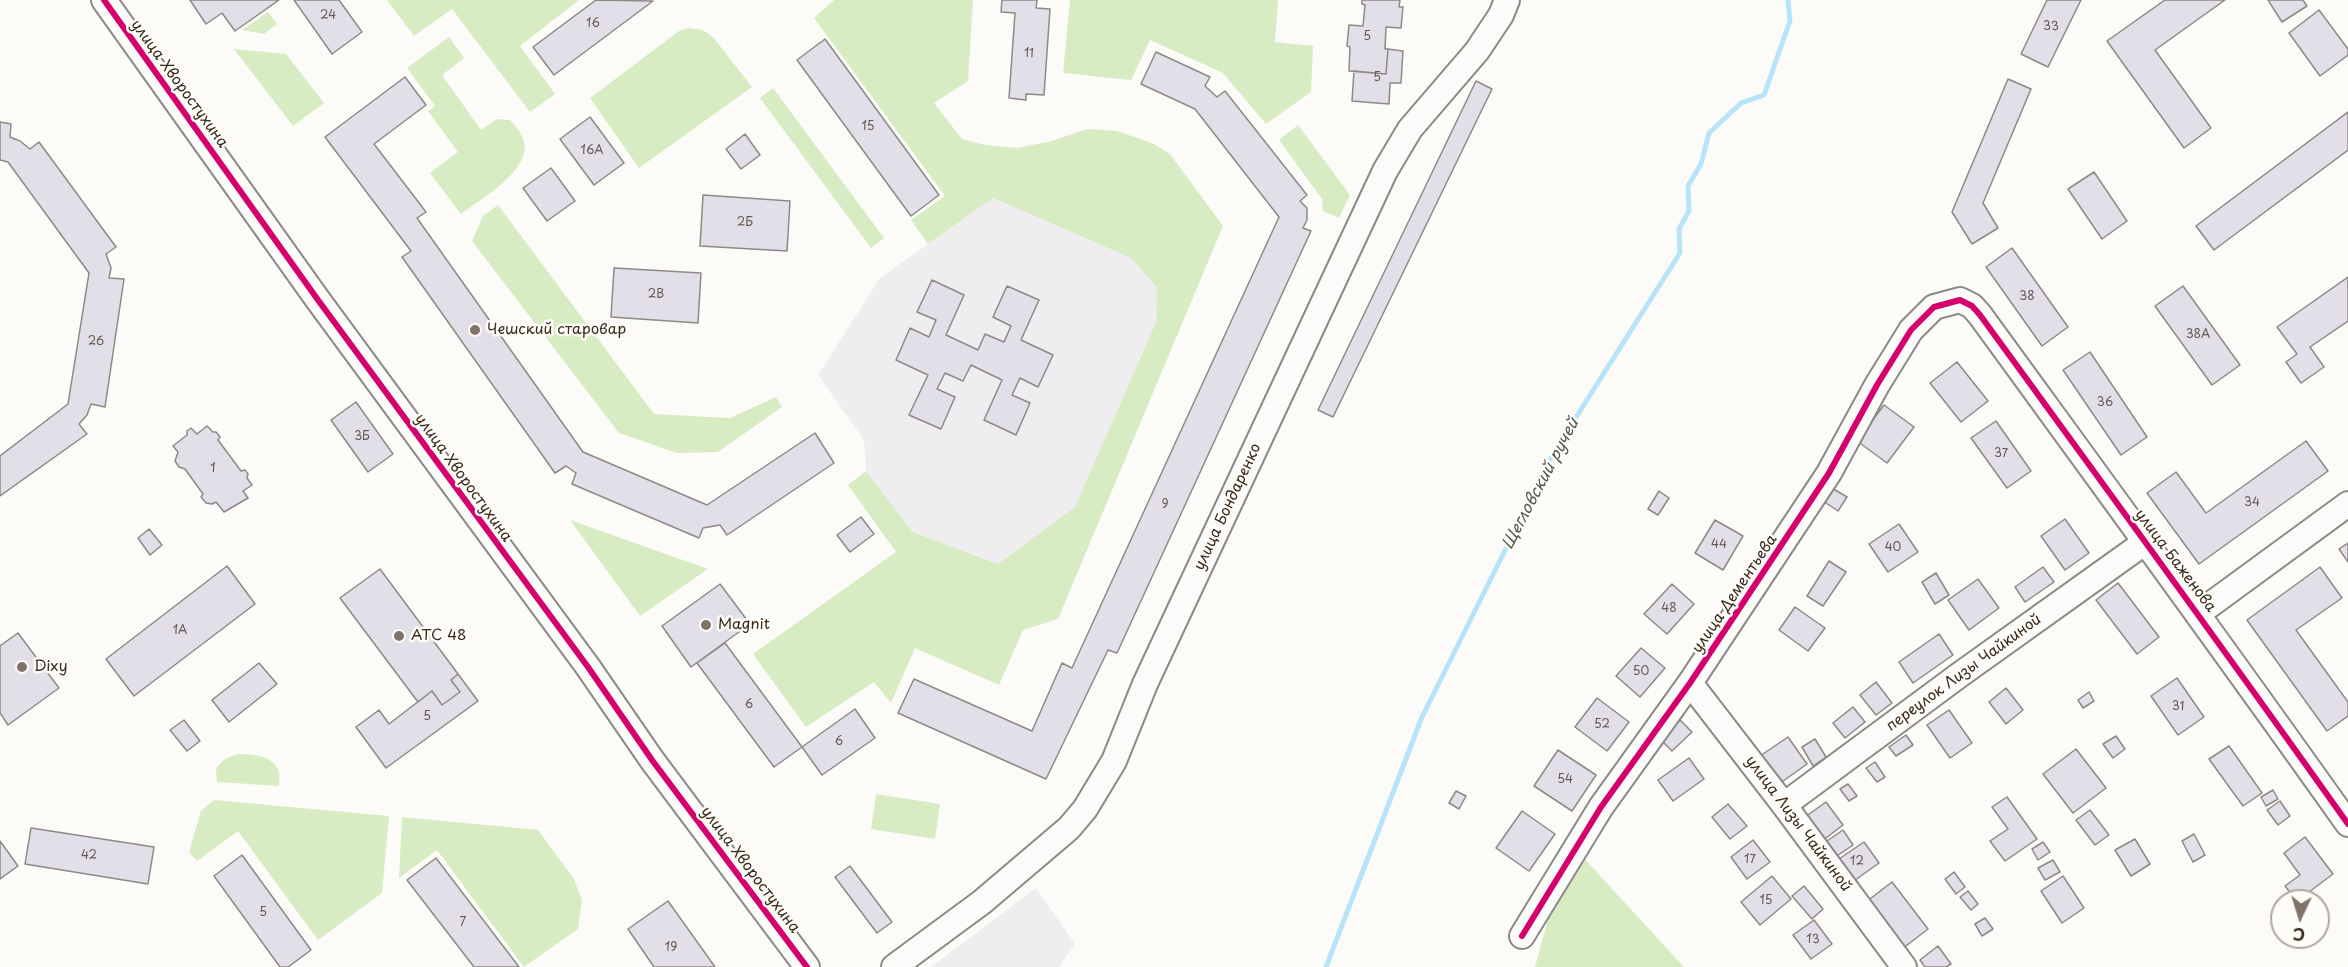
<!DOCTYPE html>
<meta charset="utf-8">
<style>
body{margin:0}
#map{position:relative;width:2348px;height:967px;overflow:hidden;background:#fcfbf8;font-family:"Playpen Sans",sans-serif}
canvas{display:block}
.north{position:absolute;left:2270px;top:889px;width:60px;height:60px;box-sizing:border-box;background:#fdfcf7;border:2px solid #afa8a0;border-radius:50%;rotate:184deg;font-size:16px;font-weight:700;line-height:24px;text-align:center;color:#3b2a1e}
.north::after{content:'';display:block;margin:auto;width:21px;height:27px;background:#7f736a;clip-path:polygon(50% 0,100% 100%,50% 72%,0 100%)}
</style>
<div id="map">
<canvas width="2348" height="967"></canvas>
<div class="north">С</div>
</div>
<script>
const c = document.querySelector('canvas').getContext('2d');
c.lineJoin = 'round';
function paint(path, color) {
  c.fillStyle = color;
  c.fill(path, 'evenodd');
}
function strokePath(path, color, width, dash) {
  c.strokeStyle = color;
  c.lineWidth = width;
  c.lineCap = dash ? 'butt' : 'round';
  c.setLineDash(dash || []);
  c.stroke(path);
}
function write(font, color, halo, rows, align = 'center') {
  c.font = font + ' "Playpen Sans",sans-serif';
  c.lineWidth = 5;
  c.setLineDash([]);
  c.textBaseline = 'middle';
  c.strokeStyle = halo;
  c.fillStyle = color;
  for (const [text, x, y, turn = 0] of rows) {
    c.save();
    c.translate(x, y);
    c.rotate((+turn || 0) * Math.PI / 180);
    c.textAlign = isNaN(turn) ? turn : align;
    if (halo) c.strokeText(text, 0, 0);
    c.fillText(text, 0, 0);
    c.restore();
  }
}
paint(new Path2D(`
 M993,198L1131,258L1157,288L1156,322L1075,508L998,564L913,532L866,471L864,440L818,375L880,278Z
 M1036,888L1075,944L1059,967H931Z`), '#f0edf1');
paint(new Path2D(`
 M387,0H579L520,46L555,94L530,112L452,9L414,36Z
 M834,0H973L968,81L934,103L962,139L985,145L1017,148L1052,141L1087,129L1117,131L1152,143L1170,154L1223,226L1058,619L1023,630L999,685L915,648L891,703L874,682L806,727L753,654L896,552L848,485L866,471L913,532L998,564L1075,507L1156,322L1157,288L1131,258L993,198L928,244L911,220L945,196L814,18Z
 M1070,0H1278L1275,42L1313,46L1311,92L1266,124L1223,73L1150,40L1131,80L1063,73Z
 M268,12L277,24L264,34L242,30Z
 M689,28L703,30L713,37L752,87L639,168L590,98L679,31Z
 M449,37L464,58L442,75L481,130L497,119L510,120C514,125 521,132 523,139C535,168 481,199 461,214L430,173L458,152L428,111L435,106L407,68Z
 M234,49L286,54L324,103L293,126Z
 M773,88L884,238L871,248L760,98Z
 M1298,125L1350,195L1339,218L1323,211L1322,199L1279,140Z
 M498,205L654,414L730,418L776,397L782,407L718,452L677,453L619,433L472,241L483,216Z
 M570,520L708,569L640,616Z
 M237,754C251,754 274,755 279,772C280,775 279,782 279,786L217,782L216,768L225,759Z
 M876,794L940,804L935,839L871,829Z
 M214,800L389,816L382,893L318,940L238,831L197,861L189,852L201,811Z
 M402,817L538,830L574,879L582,900L578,929L524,967L437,850L399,878Z
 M1569,842L1684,967H1535Z`), '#d8ecc4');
strokePath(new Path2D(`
 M1326,967L1422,717L1554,452L1680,253L1679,229L1689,211L1688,186L1701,164L1709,133L1741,103L1764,95L1790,21L1788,0`), '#b6e4f9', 5);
const building = new Path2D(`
 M190,0H279L235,31L222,13L206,24Z
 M294,0H339L362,32L332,54Z
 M596,0L653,1L554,75L533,47Z
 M1002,0H1037L1036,8L1050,9L1044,95L1026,94V100L1009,98L1015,13L1001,12Z
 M1362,0H1400L1399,7H1403L1401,28L1386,27L1385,49H1388L1386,74L1349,71L1350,47L1347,46L1349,25L1363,26L1365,5L1362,4Z
 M2047,0H2081L2048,67L2021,54Z
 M2165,0H2225L2155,50L2211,128L2184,148L2107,41Z
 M2268,0H2303L2307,6L2282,22Z
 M2319,10L2348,49V55L2320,76L2289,33Z
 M825,39L939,195L911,216L797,60Z
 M1388,49L1403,51L1401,83H1390L1389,104L1352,101L1354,71L1386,74Z
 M1156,52L1210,77L1205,86L1217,97L1225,91L1307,195L1300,201L1307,208V220L1303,228L1311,231L1117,653L1108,650L1046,779L898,713L914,679L1032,731L1062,663L1072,668L1279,217L1195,109L1141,84Z
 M405,77L426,105L374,144L426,212L417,218L583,452L707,505L815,433L834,463L727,535L720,525L703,528L699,538L572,484L576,473L566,466L555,473L402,257L411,251L325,137Z
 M2008,79L2031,89L1983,203L1998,228L1972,244L1952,212Z
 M1476,81L1492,89L1333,417L1318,410Z
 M2348,112V150L2214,250L2196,226Z
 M590,117L624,163L594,185L560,139Z
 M0,122L11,124L10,137L20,141L30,149L39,142L116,247L106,254L111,268L109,278L124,279L105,407L91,404L87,415L79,424L87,434L0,496V456L68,404L89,273L8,162L0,160Z
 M745,134L760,155L741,169L726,149Z
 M551,168L575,201L547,221L523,188Z
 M2094,172L2127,221L2102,239L2068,189Z
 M703,195L790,201L787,251L700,246Z
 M2012,248L2068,327L2042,346L1986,267Z
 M614,268L701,273L698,323L611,317Z
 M2348,277V321L2310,347L2324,367L2301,383L2286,362L2297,354L2277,327Z
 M932,280L964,295L946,335L978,350L985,334L1004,342L1011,326L993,317L1007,286L1039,300L1021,340L1053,355L1038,387L1020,378L1012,395L1030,403L1016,435L984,420L1002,380L971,365L963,381L945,373L937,389L955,397L941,429L909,415L928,375L896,360L910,328L929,337L936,320L917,312Z
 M2183,286L2240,365L2212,385L2155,306Z
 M2090,352L2147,437L2121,455L2063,370Z
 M1957,362L1988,401L1961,422L1930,383Z
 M356,402L393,454L368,472L331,420Z
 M1884,405L1914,427L1887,463L1857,441Z
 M1996,421L2031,471L2007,488L1971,438Z
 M207,426L213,432H216L220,437L218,440L241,471L245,470L248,474L247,478L252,485L243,491L248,498L224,512L216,502L212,504L206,503L201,497L203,494L185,469L179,467L175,461L178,452L173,446L187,435V431L191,428L197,434Z
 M2306,441L2328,471L2199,564L2147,493L2176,472L2206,513Z
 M1832,488L1847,497L1838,511L1823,501Z
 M1659,491L1669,498L1658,515L1648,509Z
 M861,517L874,534L850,552L837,535Z
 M2065,519L2089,553L2065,570L2041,536Z
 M1715,520L1743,536L1723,570L1695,553Z
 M1899,524L1918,552L1888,572L1869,544Z
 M149,529L162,545L150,555L138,538Z
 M2348,543V562L2339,549Z
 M1829,561L1846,572L1823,606L1807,596Z
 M227,566L255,604L134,696L106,659Z
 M2043,567L2054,582L2025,602L2015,587Z
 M2320,567L2342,598L2296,630L2348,702V716L2327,731L2247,620Z
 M380,569L458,674L451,680L460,692L442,705L432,691L418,702L340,598Z
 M1936,573L1949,595L1935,604L1922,582Z
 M1978,579L1999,608L1969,630L1948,600Z
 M2118,583L2159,637L2137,654L2096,600Z
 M720,584L750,624L691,667L662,626Z
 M1672,584L1694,604L1667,634L1644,614Z
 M1795,607L1825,628L1808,651L1779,630Z
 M18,633L59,688L8,725L0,713V646Z
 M1939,634L1953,655L1913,683L1899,662Z
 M725,643L802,747L774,767L697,663Z
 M1641,648L1665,668L1640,697L1616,676Z
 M259,663L277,684L229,722L212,700Z
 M458,674L478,701L386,768L356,727L379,710L389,724L432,691L442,705L460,692L451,680Z
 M2177,678L2204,717L2178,735L2151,696Z
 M1876,682L1892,703L1876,715L1860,695Z
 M2006,688L2023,710L2006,724L1989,702Z
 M2089,692L2094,701L2083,708L2078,700Z
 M1597,698L1629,722L1607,751L1575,727Z
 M1853,707L1865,722L1845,738L1833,723Z
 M855,709L875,738L822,775L802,747Z
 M1949,710L1972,743L1950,758L1927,725Z
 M184,720L200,741L187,751L170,730Z
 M1680,720L1692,732L1672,751L1660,739Z
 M1906,735L1913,745L1896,756L1889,747Z
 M2116,736L2125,749L2113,758L2103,744Z
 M1788,737L1807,764L1779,784L1760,756Z
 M1815,739L1826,757L1813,766L1802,747Z
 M2229,746L2262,793L2243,806L2209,759Z
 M2076,749L2106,788L2073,813L2043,774Z
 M1558,750L1596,775L1572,811L1534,786Z
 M1689,758L1704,779L1673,801L1658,780Z
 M1875,762L1885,777L1877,782L1866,768Z
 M1848,784L1857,796L1849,801L1840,789Z
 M2273,790L2278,799L2266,806L2261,797Z
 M1456,791L1466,796L1459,809L1449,803Z
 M2007,797L2037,839L2005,861L1990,841L2008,829L1992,807Z
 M2280,801L2290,816L2278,825L2267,810Z
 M1826,802L1843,825L1822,841L1805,817Z
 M1728,804L1747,826L1730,839L1712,817Z
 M2090,810L2109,835L2095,845L2076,820Z
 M1522,811L1555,834L1529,871L1496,848Z
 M31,828L154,847L148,884L25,864Z
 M1843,830L1853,845L1834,858L1824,843Z
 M2194,834L2205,855L2193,862L2182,841Z
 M2305,837L2333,874L2297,901L2285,886L2300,875L2284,853Z
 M2135,839L2150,864L2131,876L2115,850Z
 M1753,840L1770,862L1747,879L1731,857Z
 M0,841L18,866L0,879Z
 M1864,842L1879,863L1851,883L1836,861Z
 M2043,842L2050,852L2038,860L2032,849Z
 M242,855L311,950L288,967H280L214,876Z
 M436,858L519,967H474L407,880Z
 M2053,860L2060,872L2045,880L2038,868Z
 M850,866L892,922L877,933L835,877Z
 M1954,872L1965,887L1956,894L1945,879Z
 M1772,876L1791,899L1760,925L1741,902Z
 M2063,876L2084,908L2062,923L2041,891Z
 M1892,882L1928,929L1902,949L1866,902Z
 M1804,886L1823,909L1812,919L1792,896Z
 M1968,891L1978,904L1971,910L1960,897Z
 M668,901L715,967H654L628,929Z
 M1985,918L1993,929L1982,936L1975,924Z
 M1814,920L1832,944L1811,959L1793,935Z
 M1938,946L1951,964L1946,967H1925L1920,960Z`);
paint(building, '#e3dfe8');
strokePath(building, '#8d8985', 1.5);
const minor = new Path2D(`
 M104,0L318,300L588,667L652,760L807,967
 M2199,613L2348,504
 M1690,683L1784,805L1904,967
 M1784,805L1958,676L2144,543
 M1522,936L1601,807L1690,683L1829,473L1877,385L1911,330L1934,307L1960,300L1972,306L1980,315C2103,484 2227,653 2348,824
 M894,967L982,902L1069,828L1085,809L1114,761L1145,684L1385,171L1410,129L1477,51L1501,15L1507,0`);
strokePath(minor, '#8d8985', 28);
strokePath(minor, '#fbfbf9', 24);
strokePath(new Path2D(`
 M104,0L318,300L588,667L652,760L807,967
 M1522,936L1601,807L1690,683L1829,473L1877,385L1911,330L1934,307L1960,300L1972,306L1980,315C2103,484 2227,653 2348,824`), '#d6006c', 6);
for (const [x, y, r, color] of [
 [475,330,6,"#7f736a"],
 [706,625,6,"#7f736a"],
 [399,636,6,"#7f736a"],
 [22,667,6,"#7f736a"]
]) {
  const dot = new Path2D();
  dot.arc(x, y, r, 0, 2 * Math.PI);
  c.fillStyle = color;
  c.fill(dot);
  strokePath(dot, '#fdfcf7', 2);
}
write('12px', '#655750', null, [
 ["24",328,16],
 ["16",593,24],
 ["33",2051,27],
 ["5",1367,37],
 ["11",1029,54],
 ["5",1377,78],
 ["15",868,127],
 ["16А",592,151],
 ["2Б",745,223],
 ["2В",656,295],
 ["38",2027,297],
 ["38А",2198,335],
 ["26",96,342],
 ["36",2105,403],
 ["3Б",362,437],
 ["37",2001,454],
 ["1",213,469],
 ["34",2252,503],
 ["9",1165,505],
 ["44",1719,545],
 ["40",1893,548],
 ["48",1669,609],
 ["1А",180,631],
 ["50",1641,672],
 ["6",749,705],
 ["31",2178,707],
 ["5",427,717],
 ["52",1602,725],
 ["6",839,742],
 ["54",1565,780],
 ["42",89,856],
 ["17",1750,860],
 ["12",1857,862],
 ["15",1766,901],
 ["5",263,913],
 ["7",463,923],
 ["13",1813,940],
 ["19",671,948]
]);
write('15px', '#3b2a1e', '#fdfcf7', [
 ["улица Хворостухина",179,84,54],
 ["улица Хворостухина",463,478,54],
 ["улица Бондаренко",1228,507,-65],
 ["улица Баженова",2175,561,53],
 ["улица Дементьева",1735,594,-56],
 ["переулок Лизы Чайкиной",1964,673,-36],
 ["улица Лизы Чайкиной",1798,824,53],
 ["улица Хворостухина",750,870,53]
]);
write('15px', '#3b2a1e', '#fdfcf7', [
 ["Чешский старовар",487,330],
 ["Magnit",718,625],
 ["АТС 48",411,636],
 ["Dixy",34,667]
], 'left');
write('italic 16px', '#525655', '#fdfcf7', [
 ["Щегловский ручей",1541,484,-62]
]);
</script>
